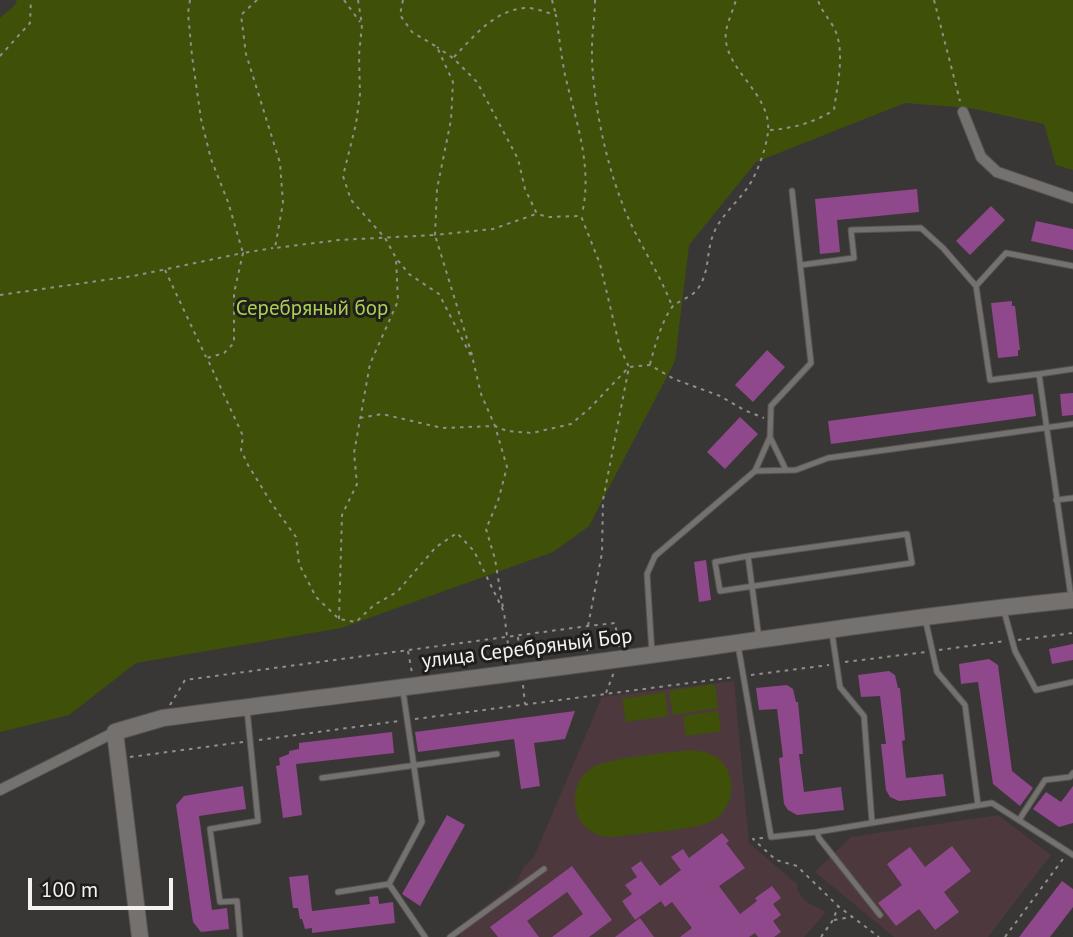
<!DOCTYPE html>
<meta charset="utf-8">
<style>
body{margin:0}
#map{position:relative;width:1073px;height:937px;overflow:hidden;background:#393735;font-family:"PT Sans",sans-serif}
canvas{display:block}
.scale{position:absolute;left:28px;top:878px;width:145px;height:32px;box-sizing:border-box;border:4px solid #f4f3f1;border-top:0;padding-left:9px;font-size:21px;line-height:24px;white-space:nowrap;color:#f4f3f1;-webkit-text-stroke:5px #1f1e1d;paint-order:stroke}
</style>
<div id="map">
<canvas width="1073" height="937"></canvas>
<div class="scale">100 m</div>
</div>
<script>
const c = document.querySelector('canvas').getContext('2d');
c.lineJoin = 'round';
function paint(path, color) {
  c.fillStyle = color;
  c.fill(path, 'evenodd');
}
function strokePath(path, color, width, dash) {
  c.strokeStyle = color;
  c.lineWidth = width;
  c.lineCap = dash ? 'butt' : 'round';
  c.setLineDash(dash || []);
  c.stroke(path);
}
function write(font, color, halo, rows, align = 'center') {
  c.font = font + ' "PT Sans",sans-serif';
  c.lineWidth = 6;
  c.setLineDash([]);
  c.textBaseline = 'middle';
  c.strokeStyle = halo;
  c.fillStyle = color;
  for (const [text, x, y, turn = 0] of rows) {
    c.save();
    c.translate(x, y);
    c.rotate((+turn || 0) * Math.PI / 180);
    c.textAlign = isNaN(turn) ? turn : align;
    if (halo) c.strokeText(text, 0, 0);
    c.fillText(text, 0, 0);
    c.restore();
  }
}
paint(new Path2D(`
 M734,681L749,843L798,885L797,890L805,901L826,912L804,937H460L462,924L516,883L523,868L534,857L602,697Z
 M998,815L1051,855L988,937H894L815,872L851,837Z`), '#4d383d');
paint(new Path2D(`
 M17,0H1073V170L1056,165L1044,124L970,108L905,103L756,162L689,245L675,361L589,526L553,552L341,628L136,663L69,715L0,732V18L15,5Z
 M715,684L718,708L673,715L669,691Z
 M665,692L668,716L626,722L622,699Z
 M718,711L721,731L686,736L683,716Z
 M690,750C700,751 708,752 716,757C738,772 736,807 714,820C697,830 650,832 629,835C620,836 611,838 602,836C571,828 566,787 590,769C607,757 668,753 690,750Z`), '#3f5109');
paint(new Path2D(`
 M917,189L919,212L837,220L840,252L820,254L815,199Z
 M991,206L1005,220L970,255L956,241Z
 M1036,221L1073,229V250L1031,241Z
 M1012,301V306H1015L1020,350H1018V356L998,358L991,303Z
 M767,350L785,367L753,402L735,385Z
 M1073,393V415L1062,416L1060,394Z
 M1033,394L1036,416L831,444L828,421Z
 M740,417L758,434L725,469L707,452Z
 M706,560L711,600L699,602L694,562Z
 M1073,644V660L1052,664L1049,649Z
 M989,659L998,665L1012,771L1033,788L1020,806L993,784L978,682L961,684L959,664Z
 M889,671L895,675L898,688H900L905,740L902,741L906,778L943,774L946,796L899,801L890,797L886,790L881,744H886L880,696L861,697L858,675Z
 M787,685L793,689L796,702H798L803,754H799L804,792L841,787L844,810L797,815L788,810L784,804L779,758L783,757L777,709L759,710L756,688Z
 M575,711L565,739L534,743L540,786L521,789L514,739L418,752L415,732Z
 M392,732L394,753L296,764L302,815L283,818L276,766L280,765L279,758L289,754V751L299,749V743Z
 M243,786L246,809L199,816L212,910L227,908L229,929L201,932L193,922L176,805L184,796Z
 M1073,786V823L1059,827L1033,809L1046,792L1061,802Z
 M447,815L465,825L420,906L402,894Z
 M722,833L729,841L726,843L745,868L719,886L740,914L757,901L755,898L772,886L781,898L773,904L781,915L773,921L781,932L774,937H758L755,933L749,937H680L692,928L672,902L665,907L661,901L635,920L622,901L632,894L625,885L637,877L631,868L641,861L660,886L681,870L671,857L683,849L689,858Z
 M952,846L971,871L944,892L959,912L935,930L919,909L896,926L878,903L902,885L887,864L910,847L925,867Z
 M572,866L612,920L589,937H552L583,914L567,892L527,921L539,937H498L490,927Z
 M308,875L312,911L370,904L369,897L378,896L379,904L393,902L395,923L312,933V928L305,929L302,919H300L298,908H293L289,877Z
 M1062,881L1073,889V907L1050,937H1019Z
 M640,918L654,937H615Z`), '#8f488b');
const lane = new Path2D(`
 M801,265L854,258L851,230L921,228L943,248L976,286L990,380L1039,374
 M976,286L1006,253L1073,266
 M786,470L770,437L771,406L811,363L792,191
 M755,471L796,470L828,458L1073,424
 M1056,500L1073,498
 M748,556L715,562L720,591L912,563L907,534L748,556L759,639
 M1071,597L1039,374L1073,369
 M1004,611L1015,651L1036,690L1073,682
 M925,618L937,672L965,705L978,805
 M832,633L840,687L864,716L872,823
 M738,645L771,837L817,832L992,803L1073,855
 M652,654L647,574L655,556L755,471L770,437
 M403,691L422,822L389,884L425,937
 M322,778L497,754
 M1019,820L1045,780L1070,777L1073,773
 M817,832L819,838L880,915
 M338,892L389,884
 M240,937L237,901L220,902L210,829L258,821L247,709
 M450,937L544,869`);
const street = new Path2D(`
 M963,112L981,157L997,172L1073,198
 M0,790L115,732`);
const secondary = new Path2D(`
 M140,937L115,732L163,718C347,694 531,672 715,646C834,629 953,612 1073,600`);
strokePath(lane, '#575553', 7);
strokePath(street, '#575553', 12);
strokePath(secondary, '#575553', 18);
strokePath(new Path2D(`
 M190,0L188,13L192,56L201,119L211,159L228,202L243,253L273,248
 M257,0L241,15L246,54L280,163L283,203L275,248L339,240L435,235L472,355
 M344,0L360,22
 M358,0L362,25L359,55L360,94L356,124L343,176L351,200L385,238L396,258L409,274L439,294L473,360L481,394L495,426L507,467L498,501L486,529L495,559L503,608
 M403,0L400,15L412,32L437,47L453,82L451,120L437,189L435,235L493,229L536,214
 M552,0L556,15
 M595,0C595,16 592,32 592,48C591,92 605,159 621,200C634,237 658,269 672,306
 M934,0L960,101
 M0,56L30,23L31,0
 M454,57C474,36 494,11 524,8C534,7 547,13 556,15C559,35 561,55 565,75C576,122 593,166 582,214
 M770,130C794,128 813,123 834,110C837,86 846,51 834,28C829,18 821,11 818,0
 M165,270L206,357
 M0,295L133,276L243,253L234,293V343L224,353L207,358L243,436L241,450L248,465L272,504L296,537L299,564L316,597L339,619L356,622L374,605L397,592L436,547L457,533L474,551L504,612L510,661
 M650,364C654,349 663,316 674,305C681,300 691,297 697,290C710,273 706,253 713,235C720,216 737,203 748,187C757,174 766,149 768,132C772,92 721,69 726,31C728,21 733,10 736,0
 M360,418L382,414L442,428L495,426L507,431L532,433L571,424L589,409L629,367L620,348L600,264L581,216L548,217L537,214L525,189L518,159L477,82L453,58L437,47
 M339,619L342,515L357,484L354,453L370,364L398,301L396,259
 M518,637L520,659
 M1018,640L1073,633
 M939,650L1006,641
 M408,651L412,673
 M587,651L588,626L602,553L603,500L629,367L650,365L674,379L720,396L744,410L764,418
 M845,662L926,652
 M751,675L829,665
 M523,685L525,704
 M606,693L614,672
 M170,705L185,680L588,626L615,623L619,647
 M415,719L735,677
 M259,740L399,721
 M130,757L243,742
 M763,838L753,839L776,860L797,866L838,906L879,937
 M834,920L852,917
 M821,937L833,920L838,907
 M1005,937L1063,859`), '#908f8d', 2, [3.5, 5]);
strokePath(lane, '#74716f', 5);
strokePath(street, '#74716f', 10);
strokePath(secondary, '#74716f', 16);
write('21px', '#add151', '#1f1e1d', [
 ["Серебряный бор",312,309]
]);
write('21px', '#f4f3f1', '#1f1e1d', [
 ["улица Серебряный Бор",527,649,-7]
]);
</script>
